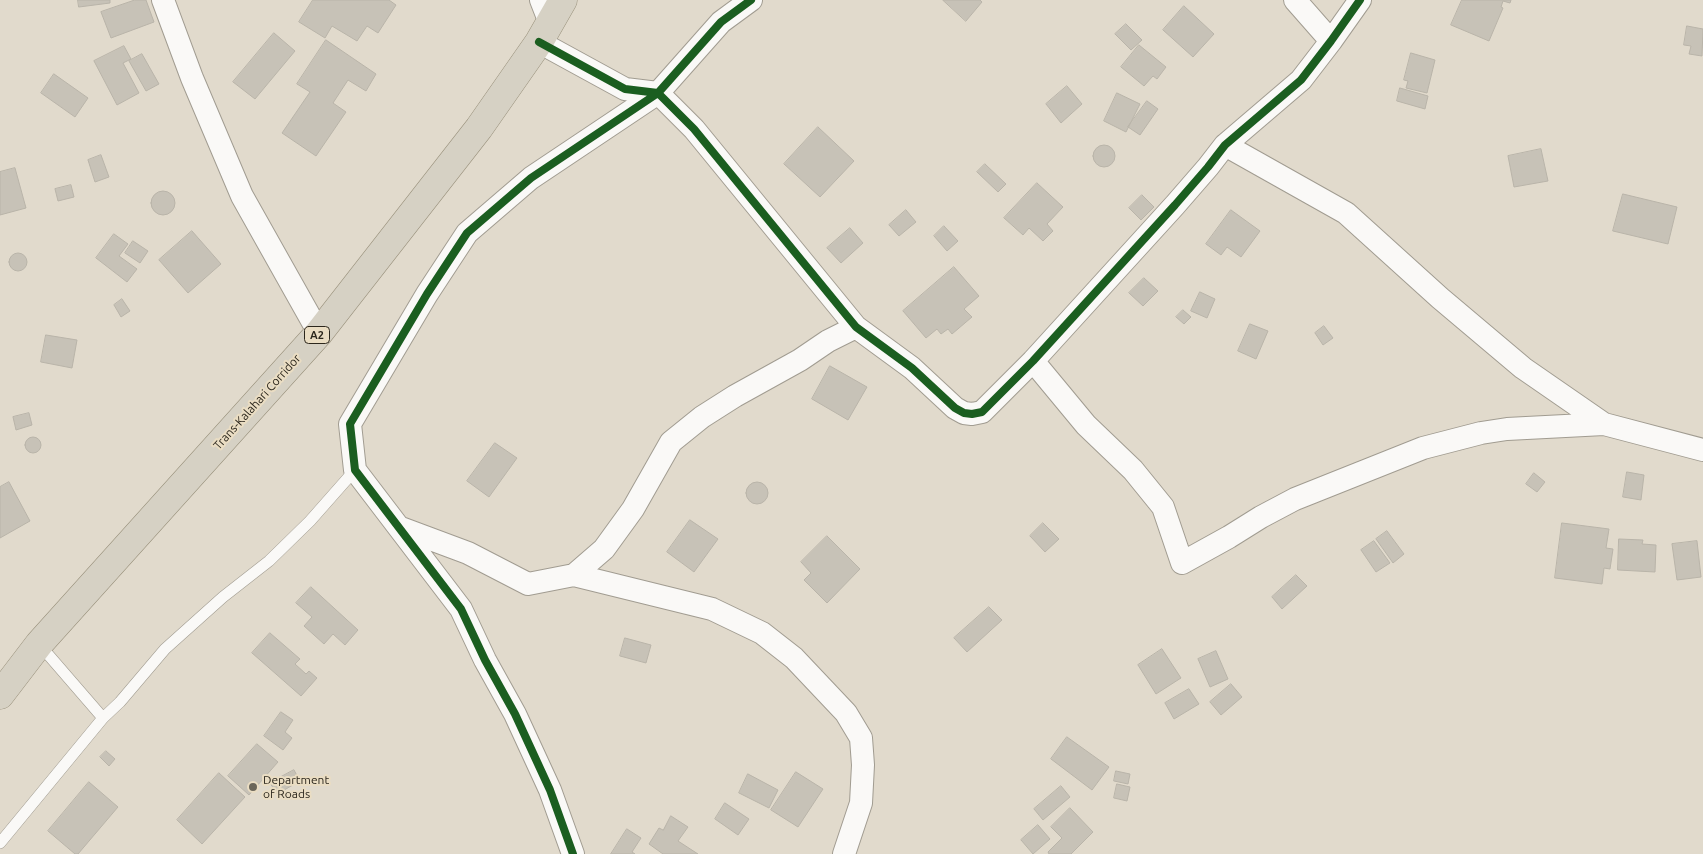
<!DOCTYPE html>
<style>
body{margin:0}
canvas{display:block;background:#e1dacc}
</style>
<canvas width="1703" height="854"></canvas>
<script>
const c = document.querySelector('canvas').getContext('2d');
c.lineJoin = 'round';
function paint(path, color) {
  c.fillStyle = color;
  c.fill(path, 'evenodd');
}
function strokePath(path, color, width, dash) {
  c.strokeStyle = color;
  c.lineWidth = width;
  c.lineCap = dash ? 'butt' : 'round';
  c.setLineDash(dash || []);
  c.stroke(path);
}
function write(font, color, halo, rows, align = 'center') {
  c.font = font + ' Ubuntu,sans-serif';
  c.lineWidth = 4;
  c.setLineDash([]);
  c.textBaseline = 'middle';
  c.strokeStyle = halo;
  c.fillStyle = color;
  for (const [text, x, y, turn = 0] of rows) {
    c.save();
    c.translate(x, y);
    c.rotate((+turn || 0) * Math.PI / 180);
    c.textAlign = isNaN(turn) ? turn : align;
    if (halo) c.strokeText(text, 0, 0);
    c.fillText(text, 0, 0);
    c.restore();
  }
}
const building = new Path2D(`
 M78,0H110V3L79,7Z
 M135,0H146L154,22L111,38L101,12Z
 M313,0H389L396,5L378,33L367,26L357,41L332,26L325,38L299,22Z
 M943,0H980L982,2L966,21Z
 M1462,0H1511L1510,3L1503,1L1501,7L1503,8L1489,41L1451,25Z
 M1184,6L1214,34L1193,57L1163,30Z
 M1126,24L1142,40L1131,50L1115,34Z
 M1687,26L1703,29L1702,56L1689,54L1691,46L1684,45Z
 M274,33L295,51L255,99L233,82Z
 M326,40L376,74L366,91L348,80L333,103L346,112L316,156L282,133L310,92L297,84Z
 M1139,45L1166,67L1157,79L1153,76L1144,86L1121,67Z
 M124,46L131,59L123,63L139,93L117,105L94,61Z
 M1411,53L1435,60L1427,93L1406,88L1408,81L1404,80Z
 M142,54L159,84L146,91L129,61Z
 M54,74L88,98L75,117L41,93Z
 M1067,86L1082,104L1061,123L1046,104Z
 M1400,88L1428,96L1425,109L1397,101Z
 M1117,93L1140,104L1126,132L1104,121Z
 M1147,101L1158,109L1140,135L1128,127Z
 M818,127L854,161L820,197L784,164Z
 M1093 156a11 11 0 1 1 22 0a11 11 0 1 1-22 0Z
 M1541,149L1548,181L1514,187L1508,156Z
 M101,155L109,177L95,182L88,160Z
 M985,164L1006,184L998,192L977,172Z
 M15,168L26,208L0,215V172Z
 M1037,183L1063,207L1047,224L1053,231L1043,241L1029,228L1023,235L1004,218Z
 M71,185L74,197L58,201L55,189Z
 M151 203a12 12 0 1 1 24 0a12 12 0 1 1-24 0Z
 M1623,194L1677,207L1668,244L1613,231Z
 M1142,195L1154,207L1141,220L1129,208Z
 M906,210L916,222L899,236L889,225Z
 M1231,210L1260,231L1241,257L1227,247L1221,255L1206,244Z
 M944,226L958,241L947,251L934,236Z
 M850,228L863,243L841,263L827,248Z
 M192,231L221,264L188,293L159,260Z
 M114,234L128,244L119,256L137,269L127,282L96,258Z
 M133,241L148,251L140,263L125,253Z
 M9 262a9 9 0 1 1 18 0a9 9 0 1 1-18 0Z
 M954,267L979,296L964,309L972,317L952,334L948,329L941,334L937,329L926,338L903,311Z
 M1144,278L1158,291L1143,306L1129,293Z
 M1200,292L1215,299L1207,318L1191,311Z
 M122,299L130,311L121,317L114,305Z
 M1183,310L1191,317L1184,324L1176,317Z
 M1250,324L1268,331L1256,359L1238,351Z
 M1324,326L1333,338L1323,345L1315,333Z
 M46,335L77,340L72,368L41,362Z
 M830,366L867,387L848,420L812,399Z
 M29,413L32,425L16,430L13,417Z
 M25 445a8 8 0 1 1 16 0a8 8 0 1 1-16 0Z
 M495,443L517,458L489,497L467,481Z
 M1627,472L1644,475L1641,500L1623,497Z
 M1534,473L1545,482L1537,492L1526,484Z
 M746 493a11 11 0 1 1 22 0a11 11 0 1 1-22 0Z
 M9,482L30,521L0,538V487Z
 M690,520L718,539L694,572L667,552Z
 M1043,523L1059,539L1045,552L1030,536Z
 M1562,523L1609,529L1606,548L1613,549L1610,569L1604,568L1602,584L1555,578Z
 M1387,531L1404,554L1393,563L1376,539Z
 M827,536L860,569L827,603L804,580L811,573L801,562Z
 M1619,539L1643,540L1642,544L1656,545L1655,572L1618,570Z
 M1374,541L1390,563L1376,572L1361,550Z
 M1697,541L1701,577L1677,580L1672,544Z
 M1296,575L1307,586L1282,609L1272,597Z
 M311,587L358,630L345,645L333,634L324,644L304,626L312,617L296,603Z
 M989,607L1002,620L967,652L954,638Z
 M270,633L300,659L295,664L306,674L309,671L317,678L301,696L252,653Z
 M625,638L651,645L646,663L620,656Z
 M1162,649L1181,678L1156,694L1138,665Z
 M1216,651L1228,679L1210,687L1198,659Z
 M1231,684L1242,697L1221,715L1210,702Z
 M1189,689L1199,704L1174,719L1165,703Z
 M281,712L293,720L285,732L292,738L283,750L264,736Z
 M1067,737L1109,767L1092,790L1051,759Z
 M257,744L278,762L249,795L228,776Z
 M106,751L115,759L109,766L100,757Z
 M294,770L300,781L277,794L270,783Z
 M1116,771L1130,774L1128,784L1114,781Z
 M796,772L823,789L798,827L771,810Z
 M219,773L245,797L202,844L177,820Z
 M748,774L778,790L769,808L739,793Z
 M89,782L118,807L78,854H75L48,831Z
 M1117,784L1130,787L1127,801L1114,798Z
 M1061,786L1070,797L1043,820L1034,809Z
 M725,803L749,819L738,835L715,819Z
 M1070,808L1093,832L1071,854H1049L1048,852L1062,838L1051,827Z
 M671,816L688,827L678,841L698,854H663L649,844L659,828L663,830Z
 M1038,825L1050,839L1033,854L1021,840Z
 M627,829L641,838L632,852L635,854H611Z`);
paint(building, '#c7c2b7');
strokePath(building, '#b9b4a9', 1);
const service = new Path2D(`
 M39,644L103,718
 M0,843L103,718L120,702L165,649L223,597L269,561L310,521L355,470`);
const minor = new Path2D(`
 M163,0L192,78L242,196L319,333
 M541,0L550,23
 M1295,0L1331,41
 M539,42L625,89L658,93L694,129L856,327L912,368L955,408L964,413L972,414L982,412L1033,361L1175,205L1208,167L1225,145L1301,80L1331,41L1360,0
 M1225,145L1346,213L1440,298L1523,368L1604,424
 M1033,361L1086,425L1133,470L1163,507L1182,563L1229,537L1261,517L1295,499L1423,448L1481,433L1507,429L1604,424L1703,450
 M401,528L468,553L528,584L574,575L712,609L762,633L794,658L846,713L861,738L863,765L861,803L844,854
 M574,575L604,549L633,509L671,442L702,417L735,396L800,360L828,341L856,327
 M573,854L550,790L515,714L485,660L461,609L355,470L350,424L427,294L467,233L531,178L658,93L721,22L751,0`);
const trunk = new Path2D(`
 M0,695L39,644L319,333L479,128L539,42L563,0`);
strokePath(service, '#a19c91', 12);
strokePath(minor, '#a19c91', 24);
strokePath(trunk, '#98907b', 29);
strokePath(service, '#faf9f7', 11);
strokePath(minor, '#faf9f7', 22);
strokePath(trunk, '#d6d1c4', 28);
strokePath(new Path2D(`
 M539,42L625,89L658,93L694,129L856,327L912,368L955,408L964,413L972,414L982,412L1033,361L1175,205L1208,167L1225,145L1301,80L1331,41L1360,0
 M573,854L550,790L515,714L485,660L461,609L355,470L350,424L427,294L467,233L531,178L658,93L721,22L751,0`), '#1b5e20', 8);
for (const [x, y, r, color] of [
 [253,787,5,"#6b665a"]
]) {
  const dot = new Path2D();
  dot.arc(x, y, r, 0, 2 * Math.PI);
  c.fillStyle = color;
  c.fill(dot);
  strokePath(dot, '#eaddc3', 2);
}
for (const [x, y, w] of [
 [317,335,25]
]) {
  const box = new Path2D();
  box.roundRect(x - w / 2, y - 8.5, w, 17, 4);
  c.fillStyle = '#eaddc3';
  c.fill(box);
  strokePath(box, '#2c271d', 1);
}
write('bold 11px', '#2c271d', null, [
 ["A2",317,335]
]);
write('12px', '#2c271d', '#eaddc3', [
 ["Trans-Kalahari Corridor",257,402,-48]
]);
write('12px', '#2c271d', '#eaddc3', [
 ["Department",263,780],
 ["of Roads",263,794]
], 'left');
</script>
